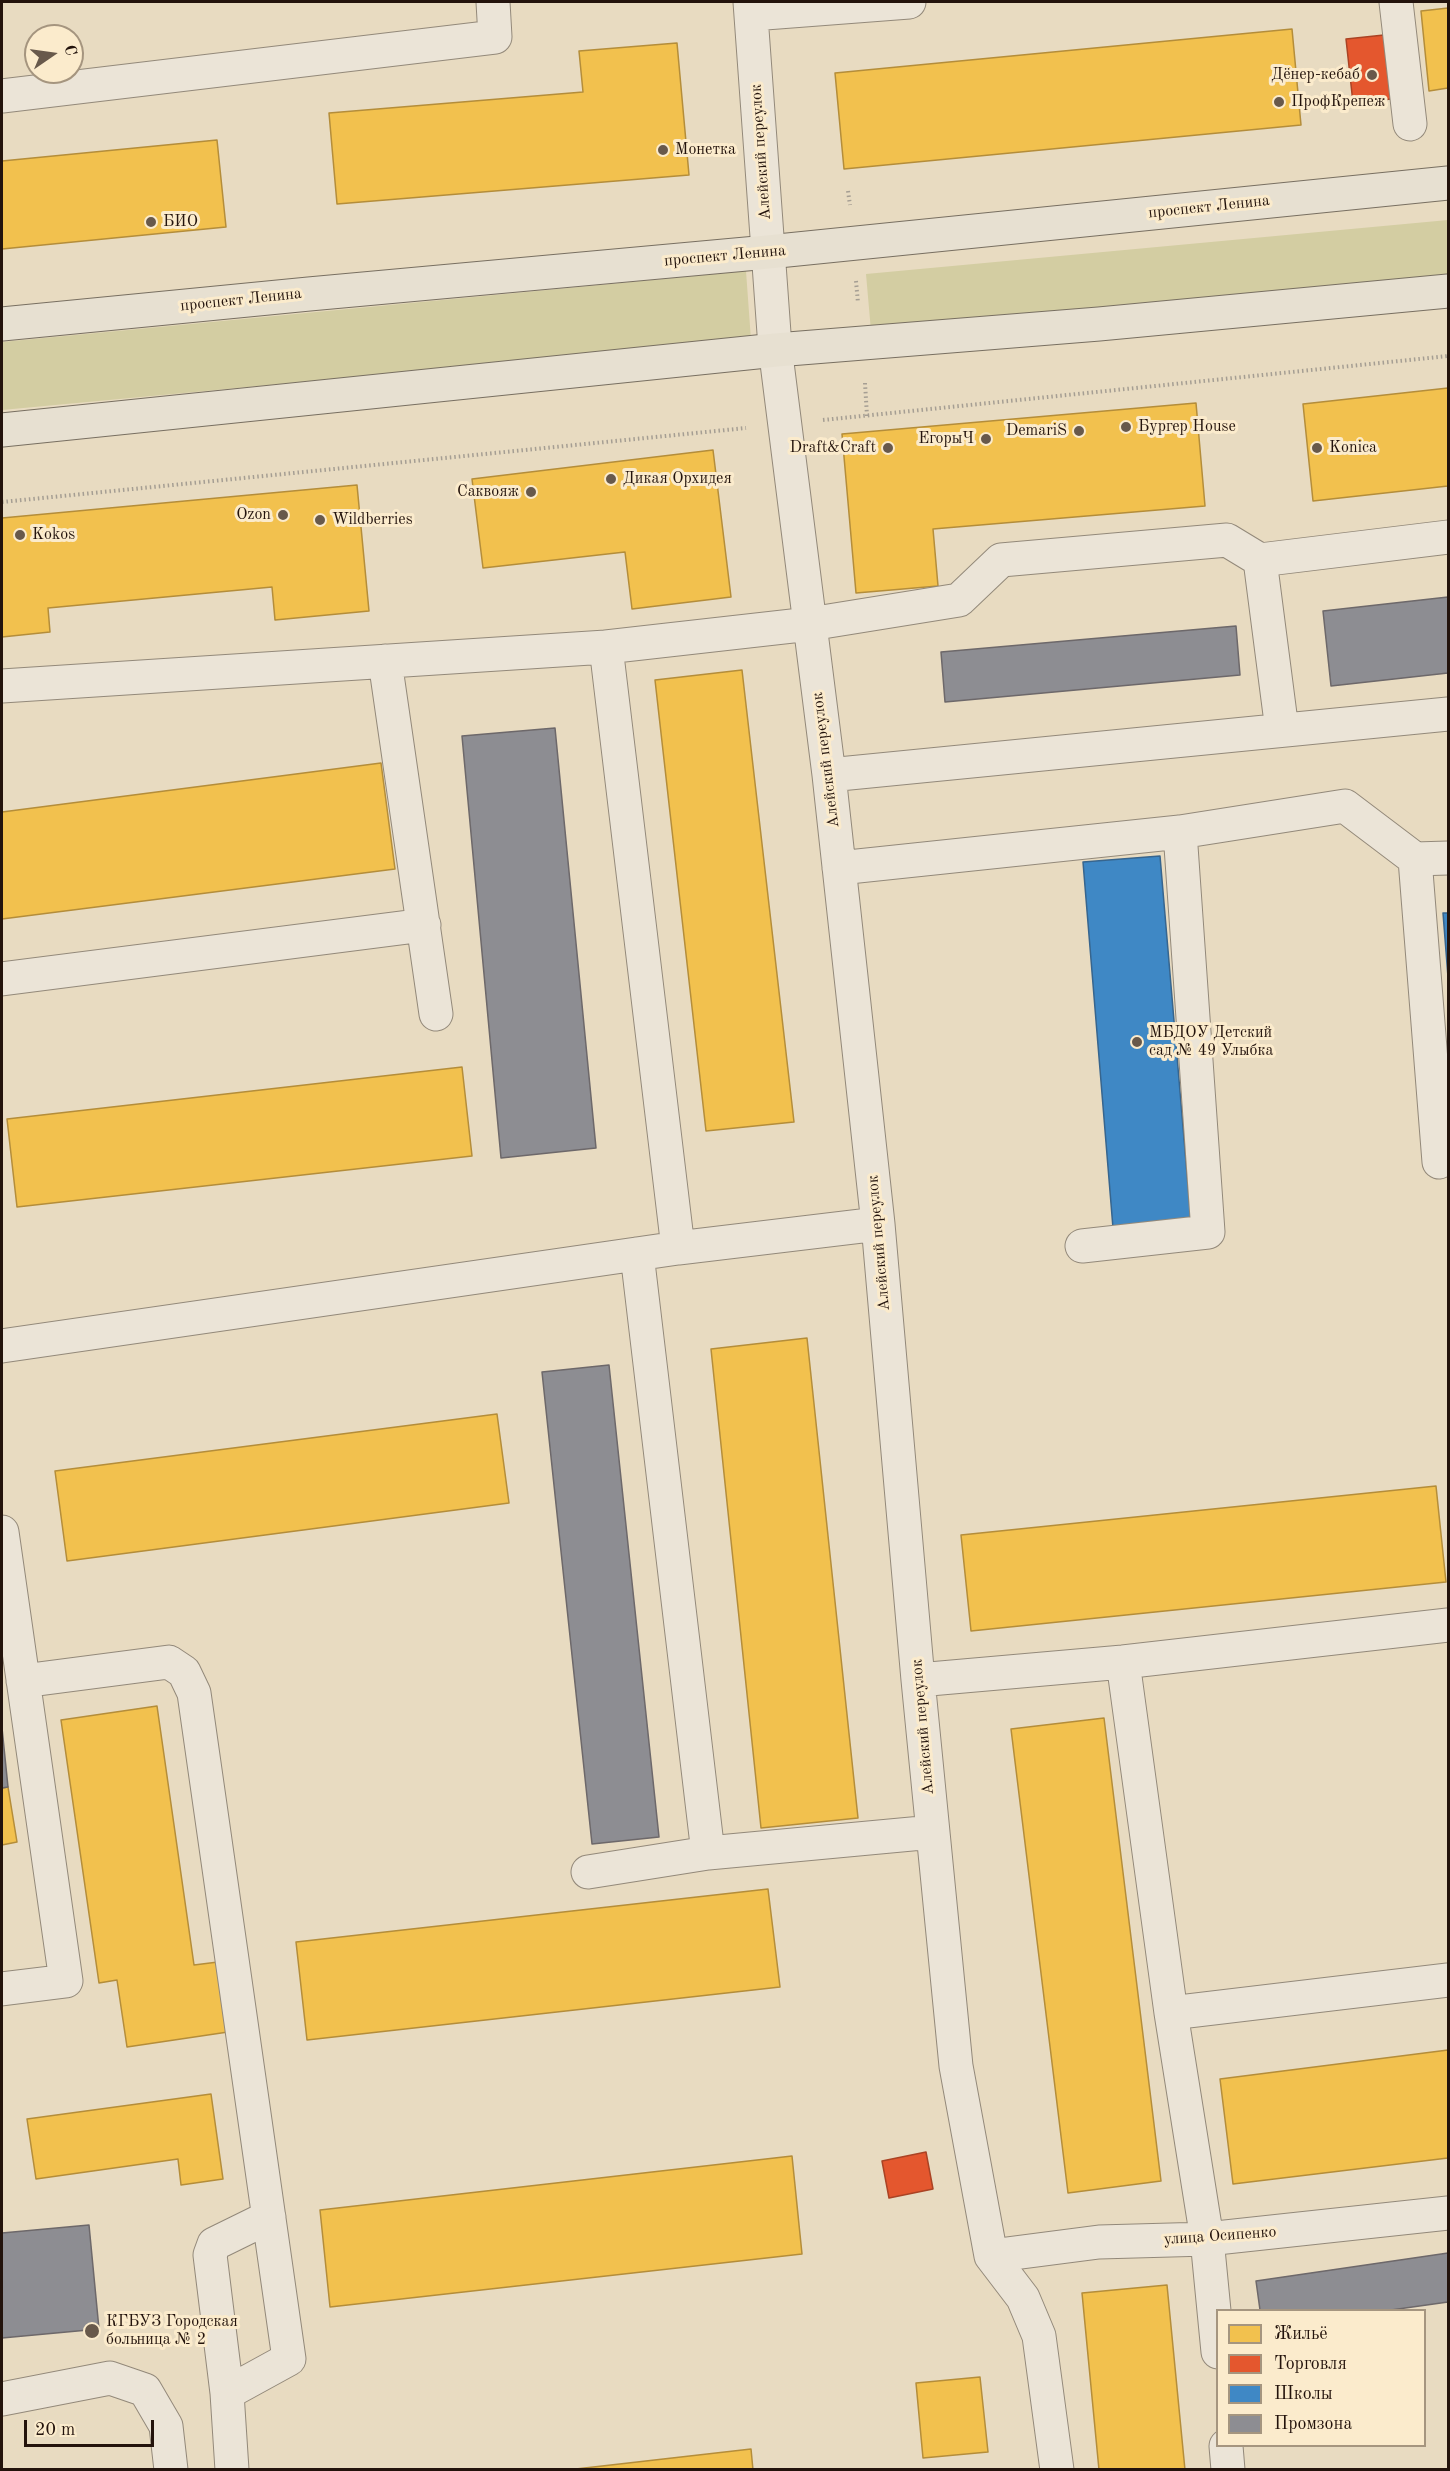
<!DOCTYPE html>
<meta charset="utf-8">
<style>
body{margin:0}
#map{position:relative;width:1450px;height:2471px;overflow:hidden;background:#e8dbc1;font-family:"Old Standard TT",serif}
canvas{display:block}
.frame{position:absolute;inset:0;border:3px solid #23130c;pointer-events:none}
.legend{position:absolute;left:1216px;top:2309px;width:210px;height:138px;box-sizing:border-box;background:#fbebcc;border:2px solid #a5957f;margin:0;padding:8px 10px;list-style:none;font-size:18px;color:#23130c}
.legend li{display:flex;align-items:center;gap:12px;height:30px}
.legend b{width:30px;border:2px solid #a5957f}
.north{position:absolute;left:24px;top:24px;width:60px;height:60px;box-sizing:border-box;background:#fbebcc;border:2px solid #a5957f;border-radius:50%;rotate:77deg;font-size:16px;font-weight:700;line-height:24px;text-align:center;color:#23130c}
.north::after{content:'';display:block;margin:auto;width:21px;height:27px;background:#68594b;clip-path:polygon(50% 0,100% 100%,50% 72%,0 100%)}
.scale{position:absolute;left:24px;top:2420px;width:130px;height:27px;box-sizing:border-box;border:3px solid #23130c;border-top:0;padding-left:8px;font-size:18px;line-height:21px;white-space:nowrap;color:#23130c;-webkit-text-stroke:4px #fbebcc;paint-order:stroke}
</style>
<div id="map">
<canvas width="1450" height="2471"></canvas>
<div class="frame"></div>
<ul class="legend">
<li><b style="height:16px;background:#f2c14e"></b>Жильё</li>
<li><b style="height:16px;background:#e4572e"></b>Торговля</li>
<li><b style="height:16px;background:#3f88c5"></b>Школы</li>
<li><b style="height:16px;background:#8d8d92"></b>Промзона</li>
</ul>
<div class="north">С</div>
<div class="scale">20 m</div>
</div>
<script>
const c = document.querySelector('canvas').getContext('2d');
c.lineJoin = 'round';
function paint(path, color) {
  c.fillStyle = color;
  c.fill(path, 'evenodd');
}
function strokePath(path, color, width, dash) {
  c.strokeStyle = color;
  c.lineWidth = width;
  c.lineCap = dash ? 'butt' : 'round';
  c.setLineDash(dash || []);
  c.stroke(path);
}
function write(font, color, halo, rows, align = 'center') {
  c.font = font + ' "Old Standard TT",serif';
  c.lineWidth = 6;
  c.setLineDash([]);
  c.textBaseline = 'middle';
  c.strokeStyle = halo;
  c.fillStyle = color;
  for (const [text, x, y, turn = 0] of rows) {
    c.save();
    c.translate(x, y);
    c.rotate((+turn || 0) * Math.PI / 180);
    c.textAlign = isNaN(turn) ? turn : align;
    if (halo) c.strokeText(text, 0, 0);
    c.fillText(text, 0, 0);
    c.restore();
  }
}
paint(new Path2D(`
 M1448,220V274L871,331L866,274Z
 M746,271L751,340L2,410V342Z`), '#d3cda2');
const homes = new Path2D(`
 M1448,8V88L1429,91L1421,11Z
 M1292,29L1301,125L844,169L835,73Z
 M677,43L689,175L337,204L329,113L583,92L579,51Z
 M217,140L226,227L2,249V161Z
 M1448,388V486L1313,501L1303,404Z
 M1196,403L1205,506L933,529L938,586L856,593L842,434Z
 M713,450L731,597L632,609L625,552L483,568L472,479Z
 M357,485L369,611L275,620L272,587L48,608L50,632L2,637V518Z
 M742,670L794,1122L706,1131L655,680Z
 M381,763L395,869L2,919V812Z
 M462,1067L472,1156L17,1207L7,1119Z
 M807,1338L858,1818L761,1828L711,1349Z
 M497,1414L509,1503L67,1561L55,1471Z
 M1436,1486L1446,1582L971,1631L961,1535Z
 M157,1706L194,1965L218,1962L228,2032L127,2047L117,1980L99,1983L61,1720Z
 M1104,1718L1161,2181L1068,2193L1011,1729Z
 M8,1787L17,1842L2,1845V1788Z
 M768,1889L780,1987L307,2040L296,1942Z
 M1448,2050V2158L1233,2184L1220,2079Z
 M211,2094L223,2179L181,2185L178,2159L36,2179L27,2119Z
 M792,2156L802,2254L330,2307L320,2210Z
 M1167,2285L1185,2470H1099L1082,2293Z
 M980,2377L988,2452L923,2458L916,2383Z
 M751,2449L753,2470H567Z`);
paint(homes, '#f2c14e');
strokePath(homes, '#b48d3a', 1.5);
const shops = new Path2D(`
 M1384,35L1391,99L1353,103L1346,39Z
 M926,2152L933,2189L889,2198L882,2161Z`);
paint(shops, '#e4572e');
strokePath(shops, '#aa4324', 1.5);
const schools = new Path2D(`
 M1160,856L1191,1221L1113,1228L1083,862Z
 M1443,913H1448V977Z`);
paint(schools, '#3f88c5');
strokePath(schools, '#37658e', 1.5);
const industry = new Path2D(`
 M1448,597V673L1331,686L1323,611Z
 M1236,626L1240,675L945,702L941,652Z
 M555,728L596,1148L501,1158L462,736Z
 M609,1365L659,1837L592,1844L542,1372Z
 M2,1728L8,1787L2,1788Z
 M89,2225L99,2329L2,2338V2233Z
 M1448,2253V2302L1391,2310H1260L1256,2281Z`);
paint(industry, '#8d8d92');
strokePath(industry, '#6d686a', 1.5);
const minor = new Path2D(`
 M750,2L775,347L829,775L878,1224L918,1680L956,2066L991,2256L1023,2298L1039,2336L1057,2470
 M1396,2L1410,124
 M752,14L909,2
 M2,96L495,37L493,2
 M1260,560L1282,730
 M385,661L436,1014
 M2,686L606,647
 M829,775L1448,714
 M1415,859L1439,1162
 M839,868L1180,832L1345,806L1415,859L1448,858
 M2,979L424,925
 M1082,1246L1208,1232L1180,832
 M678,1248L606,647L810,624L959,600L1001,560L1227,540L1260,560L1448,537
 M637,1254L708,1853L933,1832
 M2,1346L678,1248L878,1224
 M2,1532L66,1981L2,1989
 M918,1680L1123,1662
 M23,1681L169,1662L184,1672L194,1693L289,2359L227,2393L232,2470
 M588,1872L708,1853
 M1171,2013L1123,1662L1448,1625
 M991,2256L1099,2242L1207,2239L1448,2213
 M1218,2352L1207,2239L1171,2013L1448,1980
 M227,2393L210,2255L214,2244L269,2217
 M2,2399L110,2378L145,2390L166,2426L171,2470
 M1226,2446L1228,2470`);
const major = new Path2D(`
 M2,324L309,294L768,252L1448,183
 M2,430L776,350L1099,324L1448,291`);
strokePath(minor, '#93897a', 35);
strokePath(major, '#786f61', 35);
strokePath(new Path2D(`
 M848,191L850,205
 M856,281L858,303
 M865,383L867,416
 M823,420L1448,356
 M2,502L746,428`), '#a59e93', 4, [1.5, 3]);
strokePath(minor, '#ebe4d7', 33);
strokePath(major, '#e7e0d1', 33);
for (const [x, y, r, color] of [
 [1372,75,6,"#68594b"],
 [1279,102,6,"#68594b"],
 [663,150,6,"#68594b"],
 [151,222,6,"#68594b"],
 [1126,427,6,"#68594b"],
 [1079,431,6,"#68594b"],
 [986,439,6,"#68594b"],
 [888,448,6,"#68594b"],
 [1317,448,6,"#68594b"],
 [611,479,6,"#68594b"],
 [531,492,6,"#68594b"],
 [283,515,6,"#68594b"],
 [320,520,6,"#68594b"],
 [20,535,6,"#68594b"],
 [1137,1042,6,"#68594b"],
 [92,2331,8,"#68594b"]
]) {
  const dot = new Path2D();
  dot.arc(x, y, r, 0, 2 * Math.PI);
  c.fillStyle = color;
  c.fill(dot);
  strokePath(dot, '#fbebcc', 2);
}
write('16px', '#23130c', '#fbebcc', [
 ["Дёнер-кебаб",1360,75,"right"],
 ["ПрофКрепеж",1291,102],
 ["Монетка",675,150],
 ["БИО",163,222],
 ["Бургер House",1138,427],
 ["DemariS",1067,431,"right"],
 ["ЕгорыЧ",974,439,"right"],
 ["Draft&Craft",876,448,"right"],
 ["Konica",1329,448],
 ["Дикая Орхидея",623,479],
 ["Саквояж",519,492,"right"],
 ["Ozon",271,515,"right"],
 ["Wildberries",332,520],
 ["Kokos",32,535],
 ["МБДОУ Детский",1149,1033],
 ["сад № 49 Улыбка",1149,1051],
 ["КГБУЗ Городская",106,2322],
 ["больница № 2",106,2340]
], 'left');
write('16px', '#23130c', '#fbebcc', [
 ["Алейский переулок",761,152,-94],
 ["проспект Ленина",1209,207,-6],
 ["проспект Ленина",725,256,-5],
 ["проспект Ленина",241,300,-6],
 ["Алейский переулок",826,760,-97],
 ["Алейский переулок",879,1243,-95],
 ["Алейский переулок",923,1727,-95],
 ["улица Осипенко",1220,2236,-4]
]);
</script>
